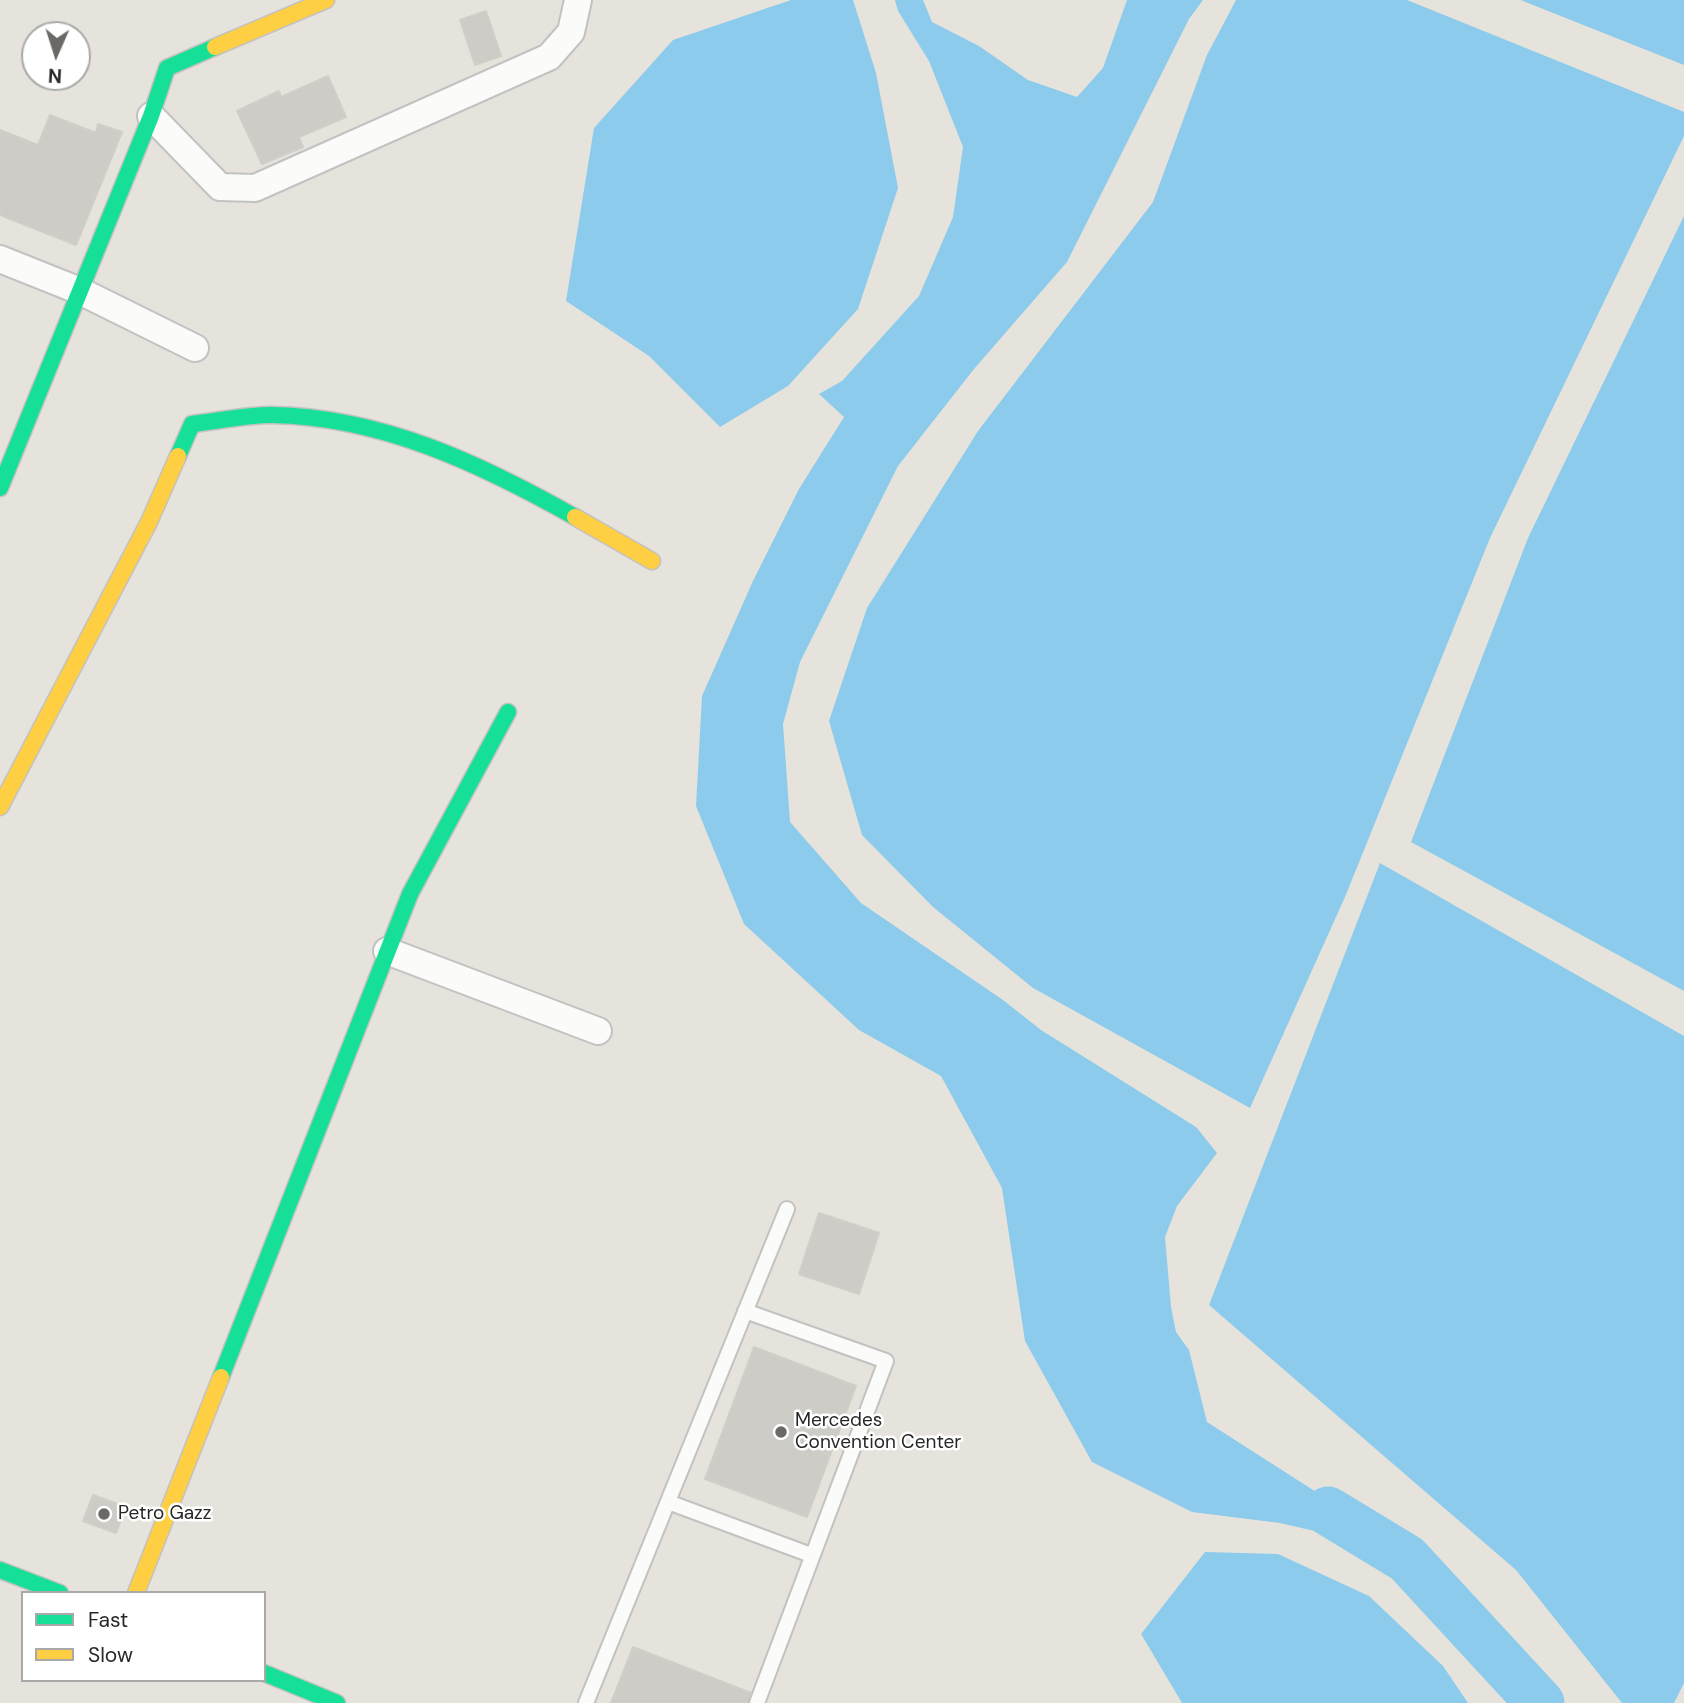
<!DOCTYPE html>
<style>
body{margin:0}
#map{position:relative;width:1684px;height:1703px;overflow:hidden;background:#e6e3dc;font-family:"DM Sans",sans-serif}
canvas{display:block}
.legend{position:absolute;left:21px;top:1591px;width:245px;height:91px;box-sizing:border-box;background:#fff;border:2px solid #a9a9a9;margin:0;padding:9px 12px;list-style:none;font-size:21px;color:#272727}
.legend li{display:flex;align-items:center;gap:14px;height:35px}
.legend b{width:35px;border:2px solid #a9a9a9}
.north{position:absolute;left:21px;top:21px;width:70px;height:70px;box-sizing:border-box;background:#fff;border:2px solid #a9a9a9;border-radius:50%;rotate:183deg;font-size:19px;font-weight:700;line-height:28px;text-align:center;color:#272727}
.north::after{content:'';display:block;margin:auto;width:24px;height:32px;background:#6a6966;clip-path:polygon(50% 0,100% 100%,50% 72%,0 100%)}
</style>
<div id="map">
<canvas width="1684" height="1703"></canvas>
<ul class="legend">
<li><b style="height:9px;background:#16e098"></b>Fast</li>
<li><b style="height:9px;background:#ffcf43"></b>Slow</li>
</ul>
<div class="north">N</div>
</div>
<script>
const c = document.querySelector('canvas').getContext('2d');
c.lineJoin = 'round';
function paint(path, color) {
  c.fillStyle = color;
  c.fill(path, 'evenodd');
}
function strokePath(path, color, width, dash) {
  c.strokeStyle = color;
  c.lineWidth = width;
  c.lineCap = dash ? 'butt' : 'round';
  c.setLineDash(dash || []);
  c.stroke(path);
}
function write(font, color, halo, rows, align = 'center') {
  c.font = font + ' "DM Sans",sans-serif';
  c.lineWidth = 5;
  c.setLineDash([]);
  c.textBaseline = 'middle';
  c.strokeStyle = halo;
  c.fillStyle = color;
  for (const [text, x, y, turn = 0] of rows) {
    c.save();
    c.translate(x, y);
    c.rotate((+turn || 0) * Math.PI / 180);
    c.textAlign = isNaN(turn) ? turn : align;
    if (halo) c.strokeText(text, 0, 0);
    c.fillText(text, 0, 0);
    c.restore();
  }
}
paint(new Path2D(`
 M791,0H853L876,73L898,188L858,309L788,386L720,427L649,356L566,301L594,128L673,40Z
 M895,0H923L932,22L979,46L1028,80L1077,97L1103,68L1127,0H1203L1189,19L1067,262L974,369L898,466L800,662L783,724L790,822L861,903L1003,1000L1041,1030L1196,1127L1217,1153L1177,1206L1165,1237L1171,1307L1176,1332L1189,1350L1207,1422L1366,1524L1384,1547L1280,1523L1192,1512L1092,1462L1025,1341L1002,1188L941,1076L859,1030L744,924L696,806L702,696L753,581L799,489L844,417L819,394L842,381L919,296L953,217L963,147L929,61L898,11Z
 M1236,0H1407L1684,112V136L1490,538L1345,897L1250,1108L1033,988L933,907L862,835L829,721L867,608L978,431L1153,202L1207,55Z
 M1521,0H1684V65L1528,3Z
 M1684,216V991L1411,842L1528,538Z
 M1380,863L1684,1036V1683L1674,1703H1622L1516,1570L1209,1305Z
 M1205,1552L1278,1554L1369,1596L1443,1666L1468,1703H1182L1141,1634Z`), '#8ccbeb');
strokePath(new Path2D(`
 M1328,1511L1407,1559L1540,1703`), '#8ccbeb', 49);
const building = new Path2D(`
 M486,11L501,56L475,65L460,20Z
 M328,76L346,117L299,137L303,147L262,164L237,111L279,91L281,97Z
 M50,115L96,133L98,124L122,132L76,245L0,215V130L38,145Z
 M819,1213L879,1233L859,1294L799,1274Z
 M754,1347L856,1386L807,1517L705,1479Z
 M93,1495L126,1507L116,1533L83,1521Z
 M633,1647L751,1693L748,1703H611Z`);
paint(building, '#ceccc7');
strokePath(building, '#d1cec8', 2);
const lane = new Path2D(`
 M745,1311L886,1361L757,1703
 M668,1502L811,1555
 M586,1703L787,1209`);
const street = new Path2D(`
 M151,116L220,187L255,188L549,57L571,32L578,0
 M0,259L80,291L195,348
 M387,951L598,1031`);
const fast = new Path2D(`
 M178,456L192,424C219,421 245,415 272,415C382,417 481,464 575,517
 M0,488L151,116L167,68L215,47
 M221,1377L410,894L508,712
 M0,1570L60,1593
 M264,1673L337,1703`);
const slow = new Path2D(`
 M215,47L326,0
 M575,517L652,561
 M0,807L149,522L178,456
 M136,1593L221,1377`);
strokePath(lane, '#c3c2c2', 18);
strokePath(street, '#c3c2c2', 30);
strokePath(fast, '#c3c2c2', 19);
strokePath(slow, '#c3c2c2', 19);
strokePath(lane, '#fbfbfa', 14);
strokePath(street, '#fbfbfa', 26);
strokePath(fast, '#16e098', 16);
strokePath(slow, '#ffcf43', 16);
for (const [x, y, r, color] of [
 [781,1432,7,"#6a6966"],
 [104,1514,7,"#6a6966"]
]) {
  const dot = new Path2D();
  dot.arc(x, y, r, 0, 2 * Math.PI);
  c.fillStyle = color;
  c.fill(dot);
  strokePath(dot, '#fff', 2.5);
}
write('19px', '#272727', '#fff', [
 ["Mercedes",795,1421],
 ["Convention Center",795,1443],
 ["Petro Gazz",118,1514]
], 'left');
</script>
